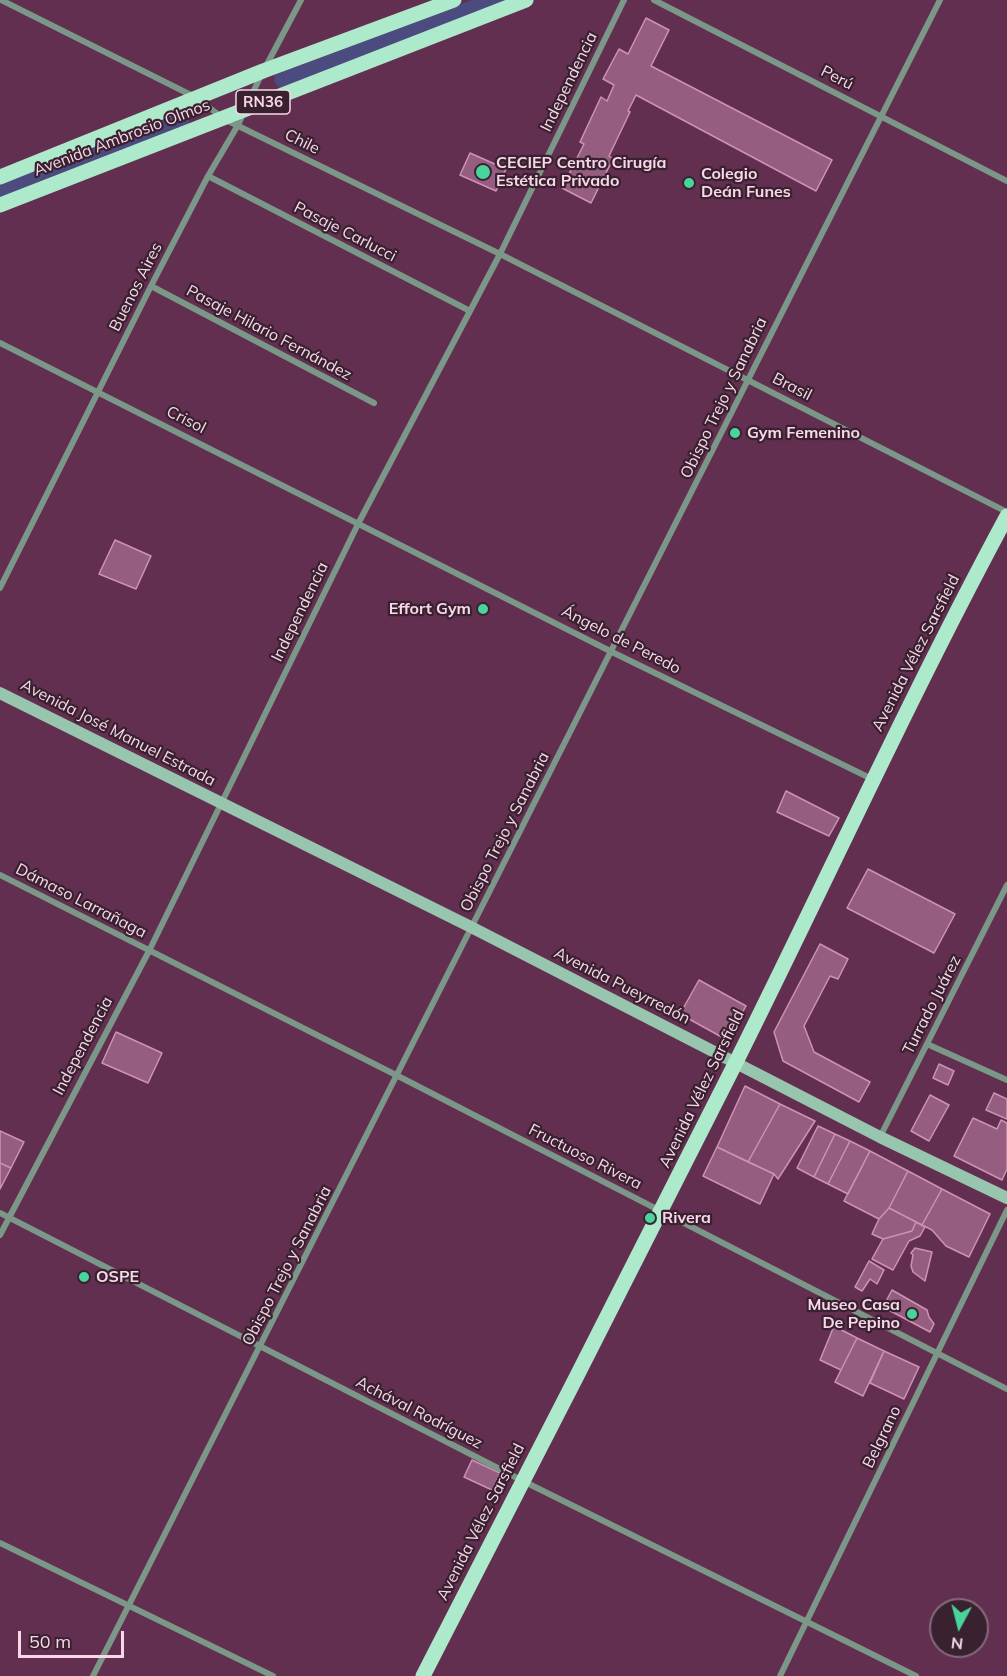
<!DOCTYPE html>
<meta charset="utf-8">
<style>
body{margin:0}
#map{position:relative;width:1007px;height:1676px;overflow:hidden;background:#632f50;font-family:Mulish,sans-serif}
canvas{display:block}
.north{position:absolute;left:929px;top:1598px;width:60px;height:60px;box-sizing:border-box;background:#392130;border:2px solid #856a7a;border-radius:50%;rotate:187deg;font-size:16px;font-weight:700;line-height:24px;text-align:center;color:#f8d7e9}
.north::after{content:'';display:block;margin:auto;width:21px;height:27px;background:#49d49c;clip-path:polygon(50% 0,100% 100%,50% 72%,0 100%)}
.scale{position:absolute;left:18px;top:1631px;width:106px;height:27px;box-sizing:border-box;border:3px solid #f8d7e9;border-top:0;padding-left:8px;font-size:18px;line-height:21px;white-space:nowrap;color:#f8d7e9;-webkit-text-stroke:4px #392130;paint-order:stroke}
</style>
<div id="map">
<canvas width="1007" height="1676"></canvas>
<div class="north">N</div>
<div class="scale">50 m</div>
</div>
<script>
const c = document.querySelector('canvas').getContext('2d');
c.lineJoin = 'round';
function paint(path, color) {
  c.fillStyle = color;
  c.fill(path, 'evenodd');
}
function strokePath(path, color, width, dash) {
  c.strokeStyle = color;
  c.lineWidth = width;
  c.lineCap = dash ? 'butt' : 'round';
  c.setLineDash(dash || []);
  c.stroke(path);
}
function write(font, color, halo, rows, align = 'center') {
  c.font = font + ' Mulish,sans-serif';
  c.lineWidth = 4.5;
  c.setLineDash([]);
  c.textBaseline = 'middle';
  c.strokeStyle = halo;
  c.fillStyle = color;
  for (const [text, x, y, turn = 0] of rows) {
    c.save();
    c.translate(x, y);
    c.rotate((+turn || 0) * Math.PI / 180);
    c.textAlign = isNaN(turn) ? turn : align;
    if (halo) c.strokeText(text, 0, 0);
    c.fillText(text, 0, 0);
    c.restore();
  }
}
paint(new Path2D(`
 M472,0H515L280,89L274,81L275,75Z
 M185,112L189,121V126L0,201V183Z`), '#4c4b7f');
const building = new Path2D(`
 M646,18L669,30L651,66L832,160L816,191L636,95L628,111L630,112L609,156L613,159L591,203L562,188L584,144L580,142L601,97L607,101L614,85L603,79L619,49L628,54Z
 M470,153L506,169L496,191L460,175Z
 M115,540L151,556L136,589L99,574Z
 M786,791L839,818L829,836L777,812Z
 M868,869L955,914L934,953L847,908Z
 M820,944L848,959L838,979L830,976L804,1026L814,1052L870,1082L859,1102L783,1061L774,1032Z
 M699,980L746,1006L727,1040L680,1014Z
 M116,1032L162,1053L148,1083L102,1063Z
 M939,1064L954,1071L948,1085L933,1078Z
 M745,1086L780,1104L748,1162L717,1147Z
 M994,1093L1007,1099V1119L986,1110Z
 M930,1095L949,1105L929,1141L911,1131Z
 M780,1104L815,1121L778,1179L774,1174L748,1162Z
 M973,1118L997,1129L1001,1120L1007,1123V1169L1002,1180L954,1156Z
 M818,1126L835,1134L814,1177L797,1168Z
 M0,1131L24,1142L11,1168L0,1163Z
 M835,1134L850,1141L828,1184L814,1177Z
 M850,1141L870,1151L848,1194L828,1184Z
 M717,1147L774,1174L760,1204L703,1176Z
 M870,1151L908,1171L889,1208L879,1219L844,1201Z
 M0,1163L11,1168L0,1189Z
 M908,1171L942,1189L922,1225L889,1208Z
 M942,1189L990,1214L969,1257L946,1246L932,1230L922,1225Z
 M889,1208L916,1222L912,1231L883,1239L872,1234L879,1219Z
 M916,1222L925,1227L920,1236L909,1241L893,1270L872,1259L883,1239L912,1231Z
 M915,1248L932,1252L925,1281L913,1272L911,1266L913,1255L911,1253Z
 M869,1261L884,1270L877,1284L870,1279L862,1291L855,1287Z
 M892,1290L927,1310L929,1317L934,1324L930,1332L883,1307Z
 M834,1326L857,1338L841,1370L820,1360Z
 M857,1338L884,1351L863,1396L835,1382Z
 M884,1351L919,1367L904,1399L870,1383Z
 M472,1460L500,1473L492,1490L464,1477Z`);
paint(building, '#955d80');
strokePath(building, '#cf92b6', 1.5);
strokePath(new Path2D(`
 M1,0L197,98L224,119L500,254L1007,512
 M654,0L1007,181
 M266,66L301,0
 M208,176L470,311
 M151,286L374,403
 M0,343L612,652L872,779
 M0,588L151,286L208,176L238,125L261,75
 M0,875L398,1076L1007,1389
 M927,1044L1007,1080
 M880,1137L1007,885
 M0,1213L523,1481L916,1676
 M0,1235L149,951L359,522L500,254L624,0
 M0,1543L273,1676
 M93,1676L940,0
 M780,1676L1007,1210`), '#7a9788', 6);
strokePath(new Path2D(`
 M0,693L471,927L880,1137L1007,1198`), '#97c5ae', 12);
strokePath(new Path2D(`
 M0,177L263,71L454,0
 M0,205L526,0
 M423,1676C527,1473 632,1270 734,1066C826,882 910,696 1007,516`), '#ade9cb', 15);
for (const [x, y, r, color] of [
 [483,172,8,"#49d49c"],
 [689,183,6,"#49d49c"],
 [735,433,6,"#49d49c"],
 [483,609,6,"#49d49c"],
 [650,1218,6,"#49d49c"],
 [84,1277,6,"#49d49c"],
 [912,1314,6,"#49d49c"]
]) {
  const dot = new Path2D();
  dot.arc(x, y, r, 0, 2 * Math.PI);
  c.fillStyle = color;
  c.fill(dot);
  strokePath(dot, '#392130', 2);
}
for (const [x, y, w] of [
 [263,102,54]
]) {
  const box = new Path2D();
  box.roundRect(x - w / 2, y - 12, w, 24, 4.5);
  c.fillStyle = '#392130';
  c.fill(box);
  strokePath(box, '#f8d7e9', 1.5);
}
write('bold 15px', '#f8d7e9', null, [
 ["RN36",263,102]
]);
write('16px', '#f8d7e9', '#392130', [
 ["Perú",837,78,27],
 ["Independencia",569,82,-64],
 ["Avenida Ambrosio Olmos",122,138,-21],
 ["Chile",302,142,26],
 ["Pasaje Carlucci",345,232,27],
 ["Buenos Aires",136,287,-63],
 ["Pasaje Hilario Fernández",269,333,28],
 ["Brasil",792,387,27],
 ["Obispo Trejo y Sanabria",724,398,-64],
 ["Crisol",186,420,27],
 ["Independencia",300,612,-64],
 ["Ángelo de Peredo",621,640,27],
 ["Avenida Vélez Sarsfield",916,653,-63],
 ["Avenida José Manuel Estrada",118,733,27],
 ["Obispo Trejo y Sanabria",505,832,-63],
 ["Dámaso Larrañaga",81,901,27],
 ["Avenida Pueyrredón",622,986,27],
 ["Turrado Juárez",932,1005,-63],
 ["Independencia",83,1046,-62],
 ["Avenida Vélez Sarsfield",702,1089,-64],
 ["Fructuoso Rivera",585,1157,27],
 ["Obispo Trejo y Sanabria",287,1266,-63],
 ["Achával Rodríguez",419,1413,27],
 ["Belgrano",882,1437,-64],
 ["Avenida Vélez Sarsfield",481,1522,-63]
]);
write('bold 16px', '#f8d7e9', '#392130', [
 ["CECIEP Centro Cirugía",496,163],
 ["Estética Privado",496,181],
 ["Colegio",701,174],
 ["Deán Funes",701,192],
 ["Gym Femenino",747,433],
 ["Effort Gym",471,609,"right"],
 ["Rivera",662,1218],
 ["OSPE",96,1277],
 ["Museo Casa",900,1305,"right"],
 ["De Pepino",900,1323,"right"]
], 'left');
</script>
